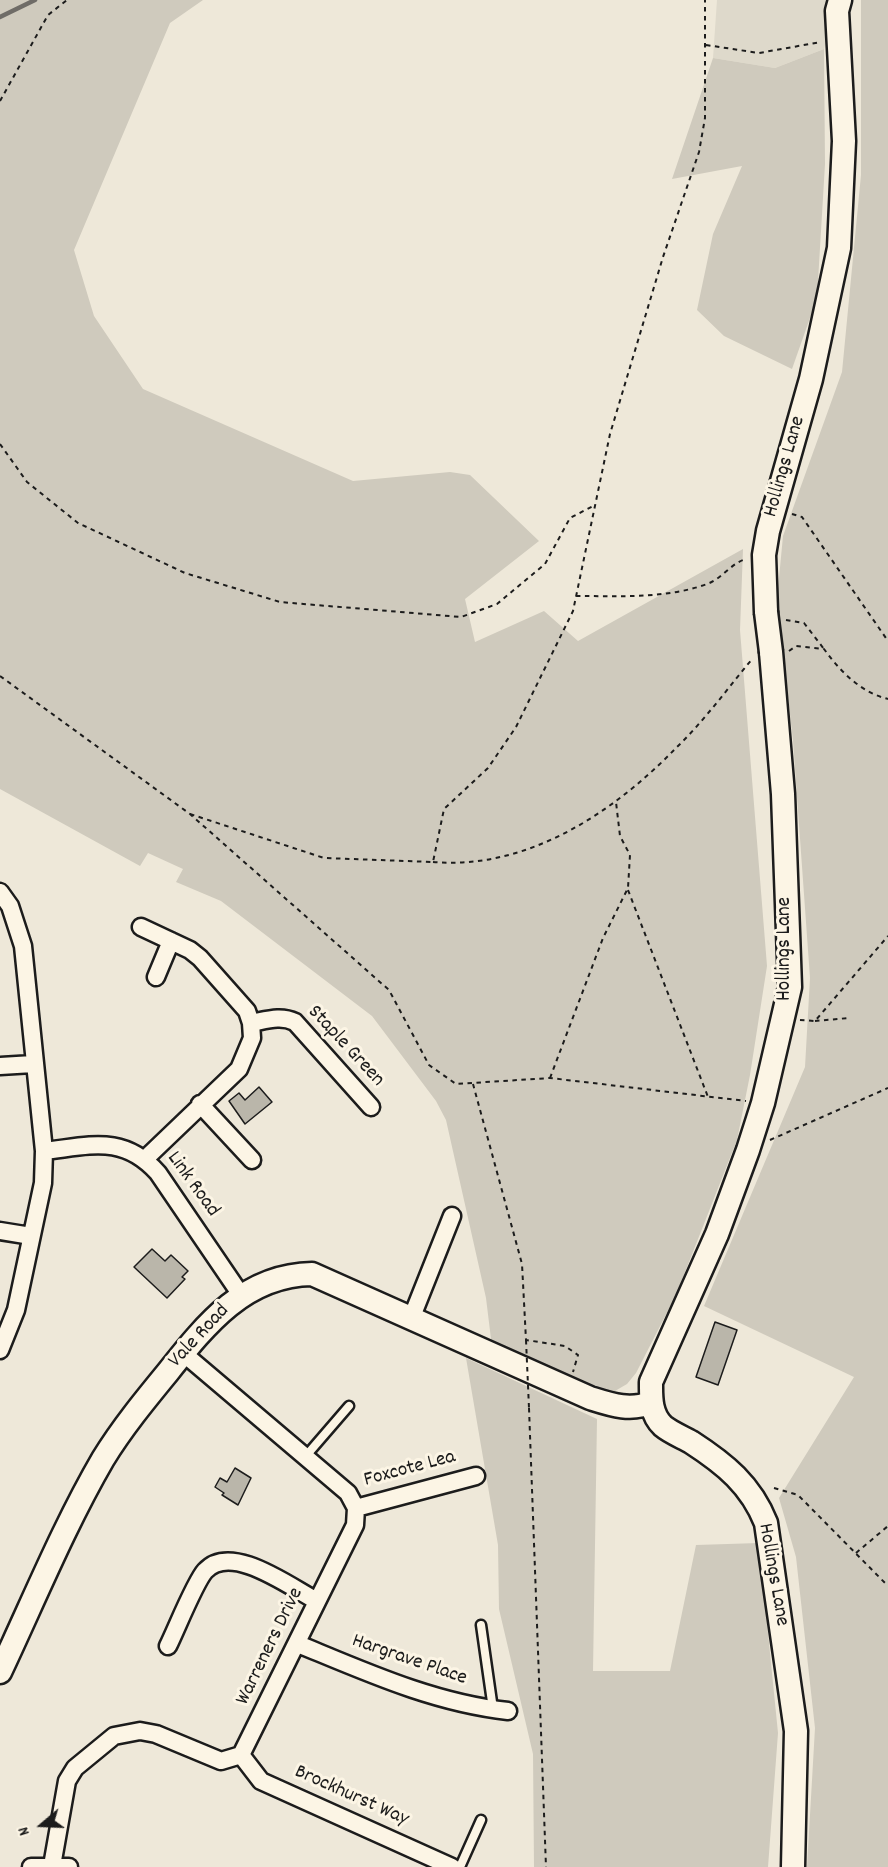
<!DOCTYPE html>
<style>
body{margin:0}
#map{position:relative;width:888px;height:1867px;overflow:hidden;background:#eee8d9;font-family:Dekko,sans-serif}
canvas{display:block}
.north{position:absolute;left:12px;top:1795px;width:60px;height:60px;-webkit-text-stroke:4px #fcf5e5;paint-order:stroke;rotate:251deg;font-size:16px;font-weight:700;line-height:24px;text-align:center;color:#1c1c1c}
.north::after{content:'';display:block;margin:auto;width:21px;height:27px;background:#1c1c1c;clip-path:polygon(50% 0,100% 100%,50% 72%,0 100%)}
</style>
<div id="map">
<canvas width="888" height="1867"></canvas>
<div class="north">N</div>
</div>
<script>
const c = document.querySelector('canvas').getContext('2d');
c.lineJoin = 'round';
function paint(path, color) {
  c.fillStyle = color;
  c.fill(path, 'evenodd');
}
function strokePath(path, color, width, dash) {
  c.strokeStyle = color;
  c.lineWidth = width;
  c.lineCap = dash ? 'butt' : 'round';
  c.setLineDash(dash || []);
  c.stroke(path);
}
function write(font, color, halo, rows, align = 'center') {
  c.font = font + ' Dekko,sans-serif';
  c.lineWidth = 6;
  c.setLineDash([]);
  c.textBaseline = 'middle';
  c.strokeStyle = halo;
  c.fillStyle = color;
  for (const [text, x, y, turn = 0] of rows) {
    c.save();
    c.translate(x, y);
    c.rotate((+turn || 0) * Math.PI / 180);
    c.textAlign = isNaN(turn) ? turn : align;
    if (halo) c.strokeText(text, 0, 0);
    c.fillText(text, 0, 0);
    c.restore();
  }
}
paint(new Path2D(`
 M717,0H836L824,49L775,68L713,58Z`), '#ded9cb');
paint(new Path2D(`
 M0,0H203L170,23L74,250L94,316L143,389L353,481L450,472L470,475L539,541L465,599L475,642L544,611L578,641L743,549L740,630L767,966L750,1075L737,1140L676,1295L636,1373L627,1384L615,1391L603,1394L492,1347L486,1298L446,1120L436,1101L372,1016L221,901L176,882L183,869L148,853L140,866L0,789Z
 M861,0H888V1867H807L815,1728L796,1557L779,1498L854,1377L704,1306L805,1067L810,978L793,741L777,599L783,536L842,372L861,175Z
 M824,49L825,164L817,298L792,369L724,336L697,310L713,234L742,166L672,179L713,58L775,68Z
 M466,1358L597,1419L593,1671H670L696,1545L759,1543L778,1733L768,1867H534L533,1754L499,1609L498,1545Z`), '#cfcabd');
strokePath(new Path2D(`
 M0,17L35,0`), '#6f6c67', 4.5);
const building = new Path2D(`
 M259,1087L272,1102L245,1124L229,1101L239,1093L245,1100Z
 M152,1249L165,1261L171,1255L188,1271L182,1277L185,1279L167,1298L134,1267Z
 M715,1322L737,1330L718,1385L696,1377Z
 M235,1468L251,1478L238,1505L222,1495L224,1493L215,1487L220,1478L227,1482Z`);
paint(building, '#bab6aa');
strokePath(building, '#1c1c1c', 1.5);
const lane = new Path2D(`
 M305,1457L349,1406
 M481,1625L493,1709
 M460,1867L481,1820`);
const street = new Path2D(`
 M0,892L10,906L23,946L44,1151L43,1183L16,1310L0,1350
 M141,927L190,950L200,958L247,1011L251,1023L252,1038L239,1069L145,1159
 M156,977L171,941
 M251,1023C267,1020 281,1015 295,1022L371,1107
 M0,1066L33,1064
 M200,1104L252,1160
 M44,1151C90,1146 123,1134 158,1173L241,1295
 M0,1231L31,1236
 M411,1319L452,1216
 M356,1508L476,1476
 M298,1644C366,1672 434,1703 508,1711
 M168,1646C176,1630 195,1582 205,1571C231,1542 290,1587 317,1601
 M241,1755L261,1781L452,1867
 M52,1866L67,1781L75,1768L114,1736L140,1731L156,1734L221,1761L241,1755L355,1525L356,1508L348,1493L183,1353
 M31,1867H69`);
const secondary = new Path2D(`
 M766,612L764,555L768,531L811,379L839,248L844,141L837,11L840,0
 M771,652L783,794L790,987L763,1103L748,1150L717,1234L651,1382C651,1396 650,1414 663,1426C670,1432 682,1437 691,1442C725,1464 751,1485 766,1523L796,1731L793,1867
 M0,1672C33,1602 64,1526 103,1459C122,1428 145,1400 168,1372C206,1324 245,1275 312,1274L590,1398C609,1404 631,1412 651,1402`);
strokePath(lane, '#1c1c1c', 13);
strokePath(street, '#1c1c1c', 21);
strokePath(secondary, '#1c1c1c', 27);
strokePath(new Path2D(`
 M706,45L759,53L821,42
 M0,101L48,15L67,0
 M0,444L27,482L78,523L185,573L280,602L461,617L497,604L545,564L570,518L595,505
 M792,514L802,517L888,641
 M576,596C619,596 666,599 707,584C722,579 731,563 746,559
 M786,620L804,623L824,649
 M789,651L796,646L824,649C840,671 860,692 888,699
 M0,676L190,814L389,990L429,1065L456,1084L550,1078L746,1101
 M190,814L324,858L433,862L444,809L488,768L516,727L573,611L610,434L663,257L699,152L705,118V0
 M433,862C527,870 613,813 676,748C704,721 728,688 753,658
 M628,890L708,1097
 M800,1020L815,1021L888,936
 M815,1021L849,1018
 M550,1078L603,938L628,888L630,855L620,836L616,802
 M473,1084L522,1264L526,1340L565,1346L578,1355L573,1372
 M770,1140L888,1088
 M529,1408L546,1867
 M774,1488L798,1495L888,1586
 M856,1553L888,1526`), '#1c1c1c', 2, [4.5, 4.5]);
strokePath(lane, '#fcf5e5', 8);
strokePath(street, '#fcf5e5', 16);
strokePath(secondary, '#fcf5e5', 22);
const secondaryBridge = new Path2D(`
 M766,612L771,652`);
strokePath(secondaryBridge, '#1c1c1c', 27, []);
strokePath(new Path2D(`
 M526,1340L529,1408`), '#1c1c1c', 2, [4.5, 4.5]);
strokePath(secondaryBridge, '#fcf5e5', 22);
write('21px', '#1c1c1c', '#fcf5e5', [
 ["Hollings Lane",786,467,-74],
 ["Hollings Lane",786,949,-90],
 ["Staple Green",345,1047,47],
 ["Link Road",192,1185,54],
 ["Vale Road",200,1337,-47],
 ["Foxcote Lea",410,1470,-15],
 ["Hollings Lane",772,1575,80],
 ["Warreners Drive",271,1647,-64],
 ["Hargrave Place",409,1661,19],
 ["Brockhurst Way",351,1797,24]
]);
</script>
